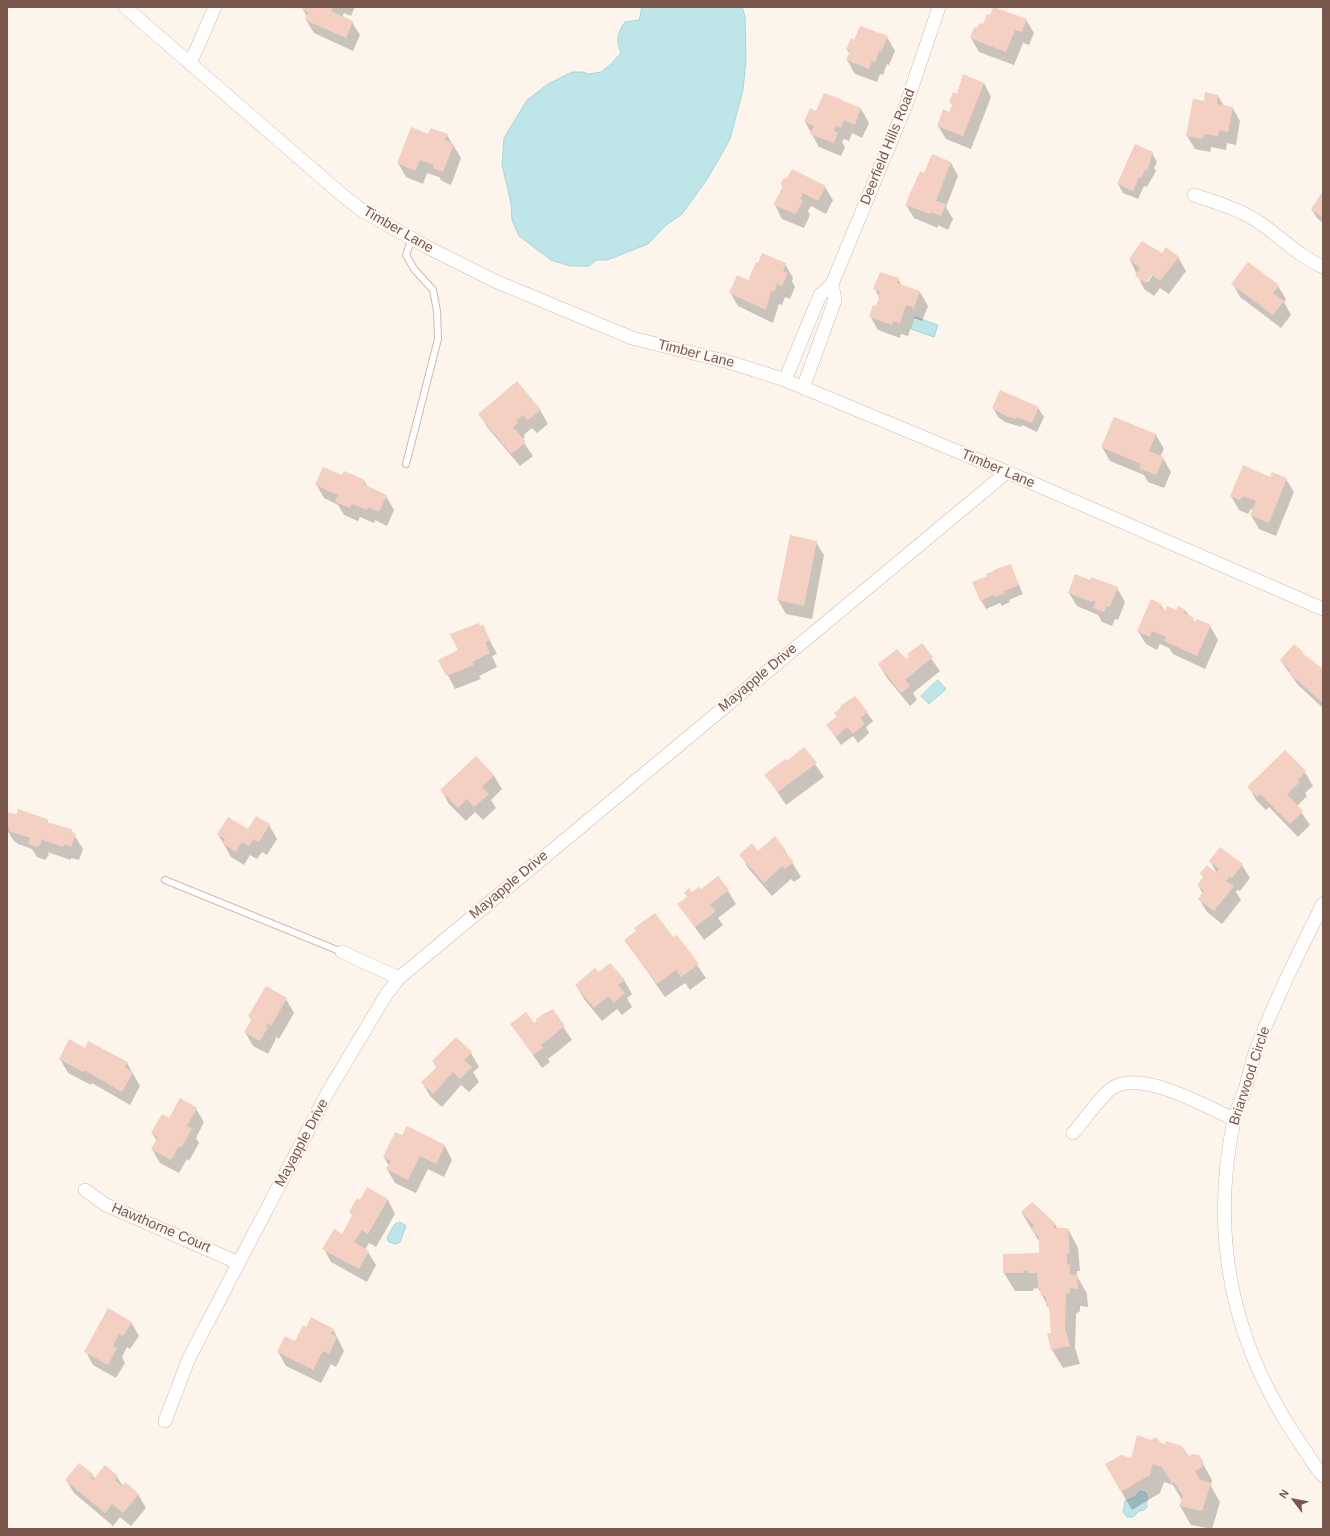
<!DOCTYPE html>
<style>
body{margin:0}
#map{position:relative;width:1330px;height:1536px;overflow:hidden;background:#fdf4eb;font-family:Arial,sans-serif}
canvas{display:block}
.frame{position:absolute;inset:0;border:8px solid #7a574c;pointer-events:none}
.north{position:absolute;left:1274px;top:1480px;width:40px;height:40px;-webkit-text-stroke:3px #fff8f2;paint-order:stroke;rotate:302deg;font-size:11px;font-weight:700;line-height:16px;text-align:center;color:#7a574c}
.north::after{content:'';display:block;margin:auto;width:14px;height:18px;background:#7a574c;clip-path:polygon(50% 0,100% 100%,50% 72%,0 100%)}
</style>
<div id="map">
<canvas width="1330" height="1536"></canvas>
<div class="frame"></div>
<div class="north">N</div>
</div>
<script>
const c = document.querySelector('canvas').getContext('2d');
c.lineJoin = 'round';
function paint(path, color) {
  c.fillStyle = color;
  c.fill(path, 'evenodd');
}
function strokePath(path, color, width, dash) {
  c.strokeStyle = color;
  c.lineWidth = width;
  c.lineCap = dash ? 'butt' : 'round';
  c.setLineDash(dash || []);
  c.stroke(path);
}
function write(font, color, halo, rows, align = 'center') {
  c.font = font + ' Arial,sans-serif';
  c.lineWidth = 4;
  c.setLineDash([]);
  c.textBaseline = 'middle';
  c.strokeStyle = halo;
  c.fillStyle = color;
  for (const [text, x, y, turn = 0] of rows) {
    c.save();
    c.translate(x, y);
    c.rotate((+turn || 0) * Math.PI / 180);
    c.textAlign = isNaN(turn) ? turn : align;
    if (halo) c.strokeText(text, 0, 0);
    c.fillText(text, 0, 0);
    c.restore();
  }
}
const water = new Path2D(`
 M642,7H742L745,16L746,60L743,90L730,139L708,178L682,214L665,226L648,244L607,260H596L589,266H570L551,260L519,236L512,220L511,203L502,165L504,138L527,100L548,84L572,72H582L589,74L601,72L611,64L621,53C616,40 617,33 625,22L639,20Z
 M915,317L938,325L934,337L911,329Z
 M938,680L946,689L929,704L921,696Z
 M400,1222L406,1226L400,1242L396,1244L389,1242L387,1238L394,1225Z
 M1140,1491L1146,1493L1147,1496V1507L1144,1510L1139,1511L1133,1517H1127L1123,1512L1125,1501L1135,1497Z`);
paint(water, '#bee6e8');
strokePath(water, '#a4d7da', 1);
paint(new Path2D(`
 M304,7H355L351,16L344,13L342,17L352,22L360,35L353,51L314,33L306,20L307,16L303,10Z
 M994,7L1026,20L1034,33L1029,45L1023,43L1014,65L979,52L971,38L991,16Z
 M887,37L895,51L889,65L887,64L883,75L880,74L877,82L855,74L847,60L850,54L847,50L855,41Z
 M984,83L991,97L971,149L946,139L938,126L950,113L953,106L950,102L958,95Z
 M1218,96L1224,106L1232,107L1240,121L1236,145L1227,143L1226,150L1211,147L1210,152L1195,149L1187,136L1205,102Z
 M842,101L861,109L869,123L862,138L852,133L849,141L844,139L842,142L845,147L841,156L819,147L805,122L816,112Z
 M447,135L461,158L451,185L442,181L439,177L427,173L423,184L406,177L398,163L429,136Z
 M1152,153L1157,162L1154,168L1156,171L1147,187L1144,186L1138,199L1123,193L1118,184Z
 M951,163L958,176L946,207L953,219L948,230L938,225V228L914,218L906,205L924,174Z
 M825,187L833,200L826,214L811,206L808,211L810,215L804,228L782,219L775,205L783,188Z
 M1323,194V223L1317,218L1312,210Z
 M1162,254L1178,257L1186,271L1169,294L1160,288L1154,296L1144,289L1130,260ZM1155,272L1148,282L1146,280Z
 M758,264H785L793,278L792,281L795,287L790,299L785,297L782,305L779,304L773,323L738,306L730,292L752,283Z
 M898,279L902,286L920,292L928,306L922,321L914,318L908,336L901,334L900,338L878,330L870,316L877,307L880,299L875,289Z
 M1233,284L1278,286L1286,299L1284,302L1291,315L1281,328L1240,297Z
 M993,408H1038L1044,417L1037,432L1022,425L1021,427L1005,422L998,417Z
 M540,410L548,424L537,433L532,428L524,435L525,437L522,440L533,456L520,466L487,427L480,414Z
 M1114,418L1156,435L1164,449L1160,457L1163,458L1171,472L1164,488L1148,482L1144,475L1110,461L1102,447Z
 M343,476L364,481L368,487L386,496L394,510L387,526L375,520L374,523L360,517L358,521L344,515L338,505L324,498L316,484Z
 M1286,479L1294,492L1276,536L1259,529L1251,515L1253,510L1251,509L1248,514L1239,510L1231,496Z
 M816,542L824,555L812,619L786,614L778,600Z
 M1010,565L1023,594L1009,600L1010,602L1002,606L1000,603L986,609L981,600L988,577Z
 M1090,581L1117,588L1125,602L1118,620L1115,619L1112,626L1102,622L1098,615L1077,606L1069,593Z
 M1161,605L1164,610H1185L1196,624L1210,626L1218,640L1205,669L1173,654L1169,648L1160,644L1157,650L1146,644L1138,631Z
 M482,626L497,654L492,656L497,667L479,676L481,679L455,689L440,660L459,651Z
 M921,644L940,671L913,693L917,700L910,706L887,678L879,665L906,661Z
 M1281,661L1312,664L1323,670V708L1298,685Z
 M855,697L873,721L866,727L869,733L858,743L853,736L841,745L827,725L837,717L835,713Z
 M804,748L824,777L786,805L766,775L787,763Z
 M476,758L494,776L502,789L491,800L496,808L483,820L475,812L466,821L449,804L442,791Z
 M1305,772L1313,786L1305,793L1307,796L1297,806L1310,825L1298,837L1269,807L1266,810L1256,800L1249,787Z
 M9,813L47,820L49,824L71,830L83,849L79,860L71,858V860L47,852L49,855L45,860L37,857L32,849L18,844L13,840L7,830Z
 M269,825L277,839L267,855L262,852L257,859L250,855L244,865L231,857L218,834L248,830Z
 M784,849L801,877L794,882L791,879L772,896L748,868L741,855Z
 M1210,861L1242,865L1250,878L1240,891L1237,890L1236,892L1241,900L1222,924L1207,912L1199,899L1203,894L1198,885L1204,878L1201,874H1217Z
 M701,891H728L736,904L718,918L723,925L704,940L679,905L692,893Z
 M677,936L706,978L690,990L685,983L665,997L625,940L673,939Z
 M598,974L624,980L632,994L627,998L632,1007L622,1015L617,1009L602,1021L584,999L576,985Z
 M266,987L286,999L294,1013L279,1039L276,1037L275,1041L268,1054L253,1046L245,1032L252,1021L249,1016Z
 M552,1010L572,1040L548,1059L550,1062L542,1068L512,1025H534L542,1015Z
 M85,1049L127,1063L140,1086L130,1105L92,1083L91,1085L68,1073L60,1059Z
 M471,1053L479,1067L473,1072L479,1082L469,1092L461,1085L442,1107L430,1096L422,1082L437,1068L433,1061Z
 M196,1109L204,1122L196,1138L199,1143L189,1161L187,1159L179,1173L160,1163L152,1149L157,1141L152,1133L170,1119Z
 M403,1137L445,1146L452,1160L444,1177L428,1169L416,1193L395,1183L387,1169L389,1166L384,1157Z
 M368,1189L388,1200L395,1214L376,1247L369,1243L365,1250L368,1252L376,1265L367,1282L331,1262L324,1249L343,1235L353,1217L350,1212L360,1202Z
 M1022,1213L1054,1223L1058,1229H1068L1078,1248L1080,1271H1077V1276L1087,1294L1088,1307L1080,1306V1311L1076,1314L1075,1348L1080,1364L1063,1368L1052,1350L1048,1334H1052L1051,1312L1040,1291L1037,1288L1033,1289V1291H1015L1004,1273V1255L1040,1254V1243Z
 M131,1322L139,1336L130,1349L127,1347L122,1357L125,1363L116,1378L93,1365L86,1352Z
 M306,1328L333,1329L344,1351L336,1367L331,1364L321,1383L286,1366L278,1352L295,1343Z
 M1161,1444L1202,1462L1212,1480L1211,1486L1220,1502L1212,1529L1191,1525L1180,1506L1182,1500L1173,1485L1164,1482L1160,1493L1132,1510L1106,1465L1131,1459Z
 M93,1476L95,1479L117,1477L123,1486L138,1494L146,1508L131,1526L120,1517L113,1526L74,1493L66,1480Z`), '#0003');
paint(new Path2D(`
 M303,7H333L331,11L353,21L346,38L305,20L308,12L302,10Z
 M993,7L1027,19L1022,32L1015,30L1006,52L970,38L974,27L977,28L979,23L983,24L987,14L990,15Z
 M860,26L888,36L881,52L879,51L875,62L872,61L869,69L846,60L850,51L846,50L851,38L854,40Z
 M963,74L984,83L963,136L937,126L943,109L949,112L953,103L949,102L953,92L957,94Z
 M1205,92L1218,95L1217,104L1233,107L1228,132L1219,130L1218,136L1204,134L1203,139L1186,136L1193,99L1204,101Z
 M824,93L841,99V100L861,108L855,125L844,120L841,128L836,126L834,131L838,132L834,143L810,134L814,126L804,122L810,108L816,111Z
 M411,127L428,134L431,128L448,134L445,140L454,144L443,172L433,168L434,165L420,160L415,171L397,163Z
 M1135,144L1153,152L1147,171L1145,170L1141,178L1139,177L1133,191L1117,184Z
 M932,154L951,162L936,201L946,204L941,216L931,212L930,214L905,205L920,171L924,173Z
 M792,169L826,186L818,201L803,193L800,199L803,200L796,214L773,205L782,188L781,183L783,179L787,178Z
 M1323,191V218L1311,209Z
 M1142,241L1162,253L1166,247L1179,257L1160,281L1152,275L1146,283L1135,276L1140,268L1129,259Z
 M762,253L786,263L783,271L788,273L782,286L777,284L774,292L771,291L766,310L729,293L737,275L750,281L749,278L756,262L758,263Z
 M1248,262L1279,285L1273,293L1284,301L1273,315L1231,284Z
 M880,272L899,278L897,283L920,291L914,308L906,305L900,323L893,321L892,325L869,317L873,305L876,306L879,298L878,297L880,292L873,289Z
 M517,381L541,410L528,420L523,415L516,421L518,423L513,427L526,442L511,454L478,414Z
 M1000,390L1039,407L1032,423L1017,417L1016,419L1008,417L992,408Z
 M1114,417L1156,434L1149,451L1164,457L1156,475L1139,468L1141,464L1101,447Z
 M1243,465L1270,477L1272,472L1287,478L1269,523L1250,515L1256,501L1243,496L1240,500L1230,496Z
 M323,467L342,475L344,471L365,480L363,484L387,495L379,512L368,507L367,510L352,504L350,508L335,502L338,495L315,485Z
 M790,535L817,541L804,606L777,600Z
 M1011,564L1019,585L1004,591L1005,593L996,597L994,595L980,601L972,582L987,576L986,574L994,571L993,570Z
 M1075,574L1090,580L1091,577L1118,587L1110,607L1107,606L1104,612L1093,608L1096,601L1093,600L1092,602L1068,593Z
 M1151,599L1162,604L1160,608L1165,610L1167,606L1176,610L1178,606L1186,610L1184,613L1194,618L1192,621L1195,622L1197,619L1211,625L1197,656L1164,641L1166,637L1152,631L1150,637L1137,631Z
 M479,623L480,626L483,624L490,640L485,642L490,653L472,662L474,665L446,676L438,660L458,650L450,634Z
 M922,643L933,657L905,680L910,686L901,693L878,664L897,649L906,659L909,657L907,654Z
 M1294,644L1303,652L1302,653L1323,669V703L1290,674L1289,672L1290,670L1280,660Z
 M855,696L868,712L860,718L865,724L853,734L847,727L836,737L826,725L837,716L834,713L841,707L840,706Z
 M804,747L817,763L778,792L764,775L785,759L787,761Z
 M1285,750L1306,771L1298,780L1300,782L1287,794L1303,811L1290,824L1260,794L1257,797L1247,787Z
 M476,756L494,775L482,787L489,794L474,807L467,799L458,808L440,790Z
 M18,809L47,819L46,822L72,829L71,832L76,834L71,847L64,844L63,847L40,839L42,841L38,847L28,844L30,838L9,831L10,828L7,827L8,812L16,815Z
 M256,816L270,824L259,842L254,839L249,846L242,842L236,852L222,843L225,839L217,834L228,817L248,829Z
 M775,836L785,849L783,850L794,862L785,869L782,866L764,883L739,855L752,843L758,851Z
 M1220,847L1243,864L1232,878L1229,877L1226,881L1234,886L1214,911L1198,899L1204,891L1197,885L1204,876L1200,873L1207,865L1216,873L1219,869L1209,861Z
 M718,876L729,890L710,905L716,911L695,927L677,904L687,897L684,893L689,888L692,892L699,887L701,889Z
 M655,913L673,937L677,935L699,964L681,977L676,970L657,984L624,940L636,931L634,928Z
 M610,963L625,980L618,985L625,993L614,1003L608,996L594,1008L575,985L595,968L599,972Z
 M266,986L287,998L271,1026L268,1023L266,1026L268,1027L260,1041L244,1032L252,1019L248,1016Z
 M553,1009L565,1026L541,1045L543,1048L533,1055L510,1024L526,1012L534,1023L537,1021L536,1019Z
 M456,1037L472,1052L464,1060L472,1067L460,1079L453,1072L433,1094L421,1082L437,1067L432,1061Z
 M69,1039L85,1048L88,1041L128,1062L125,1067L133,1072L122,1092L84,1070L83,1072L59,1059Z
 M180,1098L197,1108L187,1126L192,1129L181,1148L179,1146L171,1160L151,1149L158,1137L151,1133L162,1114L169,1118Z
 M407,1126L445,1145L436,1164L420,1156L408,1180L386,1169L391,1161L383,1157L395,1132L402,1135Z
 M367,1187L388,1199L368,1234L362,1230L354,1242L369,1251L359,1269L322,1249L334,1229L342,1234L353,1214L349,1212L357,1198L360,1200Z
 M1032,1202L1055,1223L1053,1228H1068L1070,1253H1067V1265L1070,1264V1275L1077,1274L1078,1289L1070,1288V1292L1066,1295L1065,1329L1070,1346L1051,1350L1047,1333H1051L1049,1307H1046V1296H1041L1040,1289H1038L1037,1273H1027V1270L1023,1271L1024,1273H1003V1254L1039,1253V1237L1031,1229L1034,1225L1021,1212Z
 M108,1308L132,1322L123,1336L119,1334L113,1346L117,1348L108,1365L84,1352Z
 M311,1317L334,1329L331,1334L337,1337L329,1354L323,1351L313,1370L277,1352L285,1336L295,1341L303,1325L306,1327Z
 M1137,1435L1151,1440L1156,1437L1161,1443L1165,1444L1166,1441L1182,1446L1189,1456L1193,1454L1199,1455L1203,1461L1202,1467L1195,1471L1200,1480L1211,1483L1202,1511L1179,1506L1183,1496L1174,1482L1172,1484L1162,1467L1153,1464L1150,1475L1121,1492L1105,1464L1121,1455L1131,1458Z
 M79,1463L94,1475L91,1479L93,1480L105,1465L118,1476L115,1480L122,1486L125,1482L139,1494L123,1513L112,1504L105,1513L65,1480Z`), '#f3d0c2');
const service = new Path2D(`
 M406,464L438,339L437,311L433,290L414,269L406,255L412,238
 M165,880L342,952`);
const minor = new Path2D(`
 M125,7L341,194L363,211L429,248L495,281L632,338L729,362L785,380L1007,472L1323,609
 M190,64L215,7
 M1194,195C1215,202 1238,209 1257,221C1280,236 1298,256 1323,267
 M785,380L820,295L832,284L906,105L939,7
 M803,388L835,300L832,284
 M1323,904C1299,952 1275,1000 1256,1050C1251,1064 1249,1078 1244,1092C1241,1101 1236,1111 1234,1120C1209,1239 1233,1347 1302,1446C1309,1456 1315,1467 1323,1476
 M342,952L399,978
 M1073,1133C1082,1123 1101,1096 1111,1089C1140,1068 1204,1106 1234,1119
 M85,1190L106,1205L239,1263
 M165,1421L189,1358L329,1090L386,995L399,978L1007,472`);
strokePath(service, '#d1baaf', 8);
strokePath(minor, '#d1baaf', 14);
strokePath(service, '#fff', 6);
strokePath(minor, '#fff', 13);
write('14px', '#7a574c', '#fff8f2', [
 ["Deerfield Hills Road",888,147,-68],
 ["Timber Lane",398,230,30],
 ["Timber Lane",696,354,14],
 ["Timber Lane",998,469,23],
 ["Mayapple Drive",758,678,-40],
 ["Mayapple Drive",509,885,-40],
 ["Briarwood Circle",1250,1076,-72],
 ["Mayapple Drive",302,1143,-62],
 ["Hawthorne Court",161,1228,23]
]);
</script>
